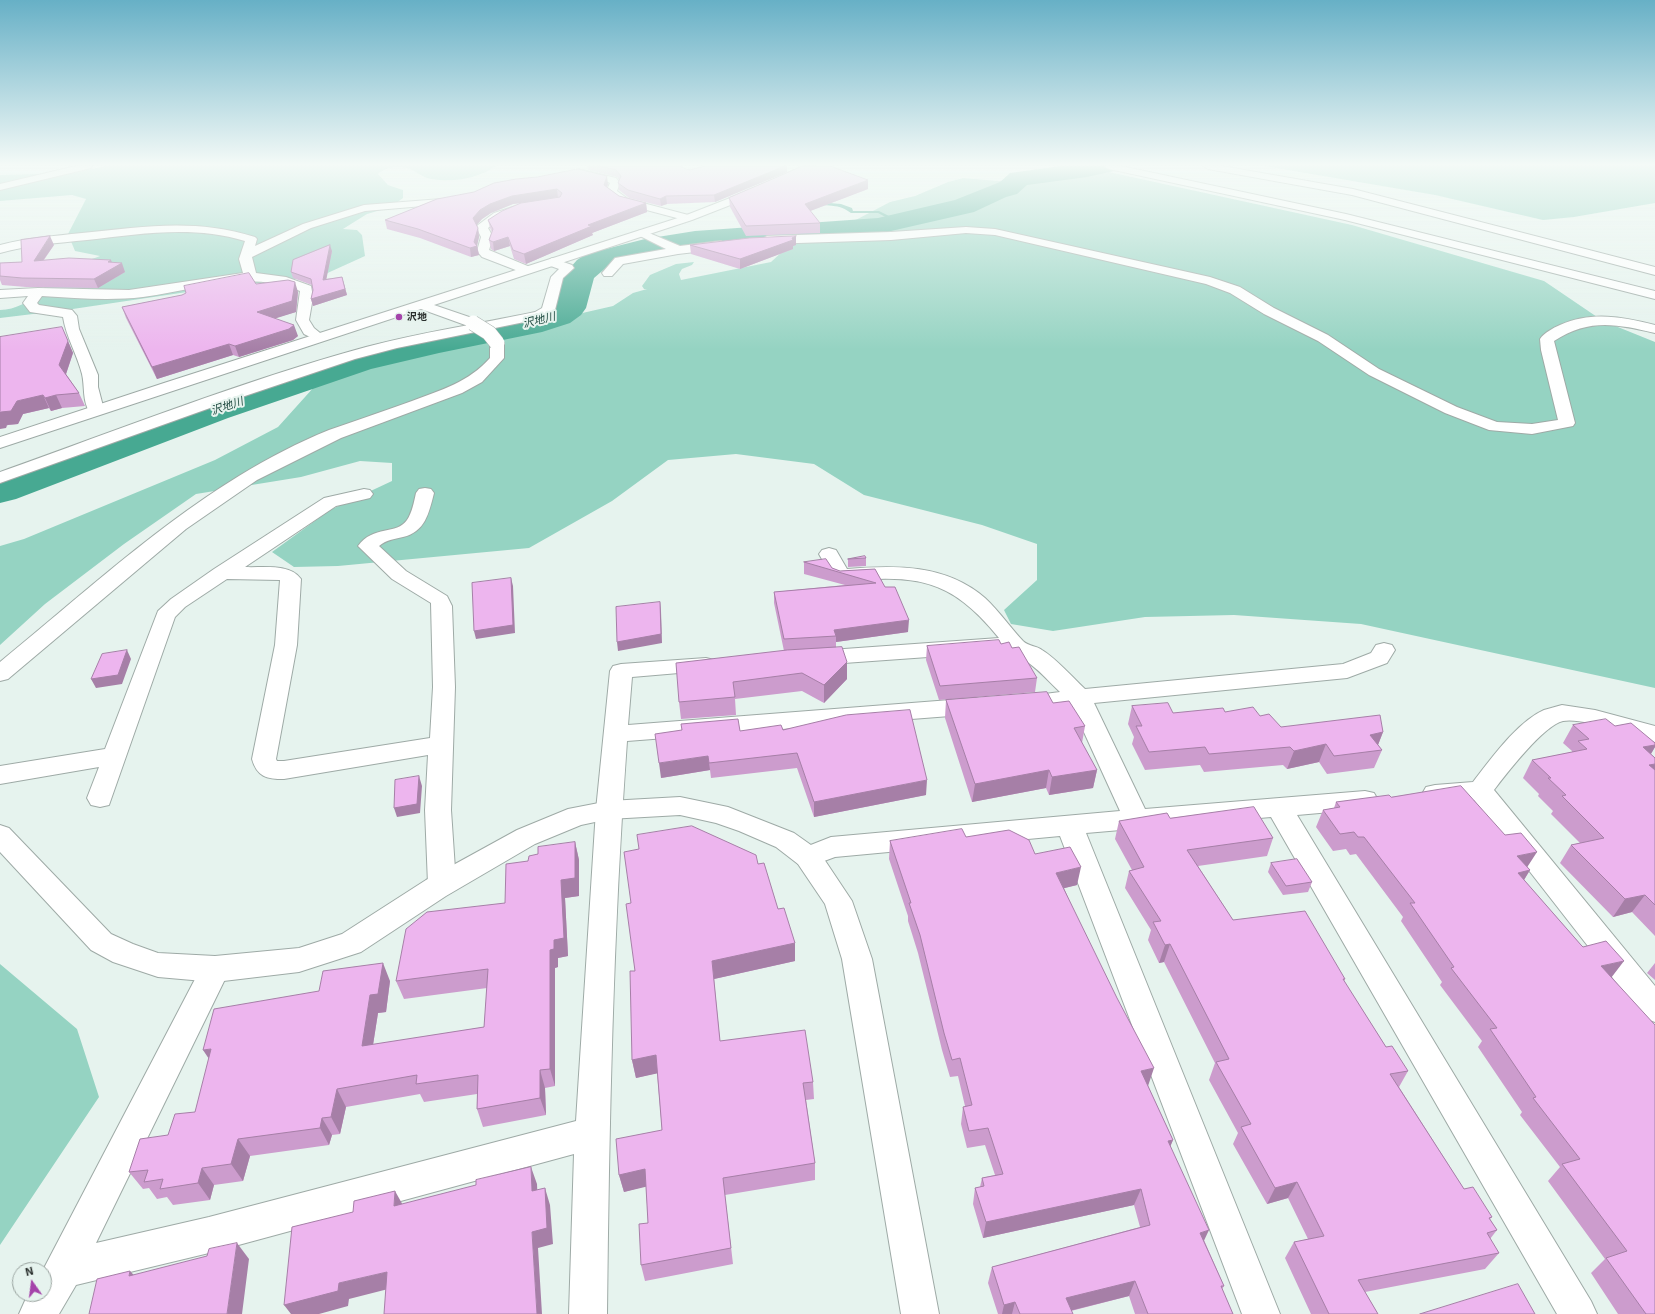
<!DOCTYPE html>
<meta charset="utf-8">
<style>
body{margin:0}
#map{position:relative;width:1655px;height:1314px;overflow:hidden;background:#e6f3ee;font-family:"Exo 2",sans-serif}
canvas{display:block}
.north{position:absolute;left:12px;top:1262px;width:40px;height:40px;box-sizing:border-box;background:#e6f3ee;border:1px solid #9aa4a0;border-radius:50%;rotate:346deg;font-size:11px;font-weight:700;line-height:16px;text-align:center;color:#292e2c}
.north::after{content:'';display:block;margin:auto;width:14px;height:18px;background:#a543aa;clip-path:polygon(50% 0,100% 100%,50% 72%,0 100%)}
</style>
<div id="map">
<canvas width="1655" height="1314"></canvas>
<div class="north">N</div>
</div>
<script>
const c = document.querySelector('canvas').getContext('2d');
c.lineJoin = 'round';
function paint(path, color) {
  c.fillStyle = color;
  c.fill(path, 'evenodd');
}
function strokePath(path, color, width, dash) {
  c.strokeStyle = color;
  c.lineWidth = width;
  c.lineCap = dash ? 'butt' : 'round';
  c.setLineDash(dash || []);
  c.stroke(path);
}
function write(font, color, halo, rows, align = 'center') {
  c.font = font + ' "Exo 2","Noto Sans JP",sans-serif';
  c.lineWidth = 4;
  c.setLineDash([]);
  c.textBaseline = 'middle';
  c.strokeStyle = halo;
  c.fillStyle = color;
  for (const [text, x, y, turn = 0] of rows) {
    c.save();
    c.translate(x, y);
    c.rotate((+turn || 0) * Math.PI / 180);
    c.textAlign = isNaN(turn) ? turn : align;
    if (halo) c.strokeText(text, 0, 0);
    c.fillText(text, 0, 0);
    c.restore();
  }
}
paint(new Path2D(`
 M105,166H496C480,178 452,183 432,179C423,178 417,172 410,169C400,165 385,167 378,174L388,185L403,190V198L391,207L367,214L343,229L357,230L362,235L365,256L321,276L214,288L66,310L0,318V310C33,309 45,281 70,267C79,262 90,260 100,256L75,251L68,234L86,199L72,195L0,201V175L73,173Z
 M1264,166H1655V203L1574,217L1543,220L1435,195Z
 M1109,172L1352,225L1544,281L1603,321L1655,342V688L1361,624L1234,615L1145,617L1053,631L1011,624L1004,610L1037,580V544L982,525L864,495L814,464L736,454L668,460L612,501L529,548L338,566L294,567L272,552L330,510L392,481V463L360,461L301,477L196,494L124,544L45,604L0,645V546L24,539L215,460L278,427L323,377L447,344L613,306L633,293L647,289H644L642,286L650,275L676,264L694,262L692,265L682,269L679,274L681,280L771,262L797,238L683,248L666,239L848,224L890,202L915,196L948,182L963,178L999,181Z
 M0,964L77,1029L99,1097L0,1245Z`), '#95d3c2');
paint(new Path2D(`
 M819,202L841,204L852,208L853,211H879L899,221L895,222L878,213H851C839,204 833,207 817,204Z`), '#47a992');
paint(new Path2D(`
 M1061,166H1117L1114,171L1087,177L1027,185L1017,194L1006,197L974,212L878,234L695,249L646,257L608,266L594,278L586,308L581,315L570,323L542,332L439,353L371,369L228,418L16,499L0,503V475L200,402L346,353L439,331L534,313L546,309L554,303L563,276L577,260L586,254L645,239L695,231L878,218L955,200L1000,182L1010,173Z`), '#47a992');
const minor = new Path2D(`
 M76,166H92L91,168L0,190V184Z
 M579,169L616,178L620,183L617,191L628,199L692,216L694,218L688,221L620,203L606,192L610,183L608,182L575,174L574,172Z
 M454,198L459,201L458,203L365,211L311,228L252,257L256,273L286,277L311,286L313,297L309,320L314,328L325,337L323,340L318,341L304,334L296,320L300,291C246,269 197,290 143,297C110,301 75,298 42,296L37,303L39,305L72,310L77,316L79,329L98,375V387L104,410L102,413L96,415L90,413C82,401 85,386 82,374C77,354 66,337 63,317L30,312L23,303L28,296L0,298V290L38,288L129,290L243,273L239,259L245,241C193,225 140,234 87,240C58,243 29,245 0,253V245C27,238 54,236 82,233C144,227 193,218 255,237L257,239L255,246L303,224L364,205Z
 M516,206L522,209L520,211L502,217L488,228L493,237L489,250L530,267L532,270L526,274L482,257L477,251L481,237L476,227L478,225L494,213Z
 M966,227L995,229L1210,277L1240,287L1274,308L1328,335L1379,369L1457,407L1497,422L1532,424L1558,420L1541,350L1540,339C1544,333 1553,328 1560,325C1592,311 1623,317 1655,325V333C1617,324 1589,318 1554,341L1575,423L1573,426L1532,434L1489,430L1445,413L1369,375L1318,341L1264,314L1230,293L1206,284L995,235L966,233L891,240L767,244L761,240L767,236L891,232Z
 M642,230L680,246L721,241L727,245L721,249L678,254L623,264L612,276H604L602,273L615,258L666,249L638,235L636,233L638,231Z
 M552,258L572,265L574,268L563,278L555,310L544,318L397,348L355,359L224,403L0,483V472C121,429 242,381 366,347C421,332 479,324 535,312L542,308L551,277L559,269L548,265L546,262Z
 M425,488L431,489L434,493C429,513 425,532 403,537C394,539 386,540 379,546L406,571L447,596L452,606L455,687L451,810L456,884L452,892L442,895L432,892L428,884L425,810L428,755L284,779C267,779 257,777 252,759L275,645L280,580L227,579L185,607L175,617L109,805L100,807L91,805L87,798L99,767L0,784V766L105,749L158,611L171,599L214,569L324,498L364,489L370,490L373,494L370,498L336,506L245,567C262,568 290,563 301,579L297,645L276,759L277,761H284L430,738L433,687L431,603L392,579L358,546C373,525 397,535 407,520C412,513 414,502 416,493L419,489Z
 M829,548L836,550L847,569C895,565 946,564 985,598C999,611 1010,627 1023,641C1028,646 1037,646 1042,650C1057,659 1072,677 1085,689L1343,664L1371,653L1376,645L1384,643L1392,645L1395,650L1387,663L1347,678L1094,703L1145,809L1365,791L1374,793L1378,800L1374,807L1365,809L1297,815L1591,1301L1597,1314H1557L1271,817L1086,833L1280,1314H1242L1060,836L835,857L808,867L798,864L795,857L798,850L831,837L1120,811L1072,706L1022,711L1014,708L1010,703L1014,698L1060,692C1039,672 1028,655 998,652L816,665L808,663L805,658L808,653L816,651L999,638C949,576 915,575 840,581L833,579L819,554L822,550Z
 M706,658L714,660L717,665L714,670L632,677L628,725L976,698L984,701L988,706L984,711L976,714L627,741C613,932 609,1123 607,1314H569L574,1154L209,1253L76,1285L59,1314H19L28,1294H44L43,1270L205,960L215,956L225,960L230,969L96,1243L209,1217L576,1121L596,810L610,671L613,666L621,664Z
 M1562,705L1595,710L1655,726V742C1633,737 1584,717 1563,721C1544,725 1506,774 1494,790L1655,986V1022L1644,1018L1474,800L1435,803L1426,801L1422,794L1426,787L1435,785L1473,782C1491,759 1517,722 1544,710C1550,708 1556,707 1562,705Z`);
const tertiary = new Path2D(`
 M803,166H815L756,195L692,220L434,305L478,320L480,323L478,326H468L421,309L0,448V437L164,383L684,216L748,191Z
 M1203,166H1222L1353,189L1655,267V275L1352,195L1208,169Z
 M497,339L502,340L504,343V358L482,382L462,393L341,438L257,480L186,529L8,679L0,681V662C103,578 205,480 329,430C357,420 385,411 412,401C441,390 469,382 490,358V343L492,340Z
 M680,797L728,807L794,833L818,850L852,901L872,959L939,1314H901L842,959L825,904L798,864L776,847L739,831L716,823L680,815L609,819L581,825L535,844L446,896L361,952L299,972L215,982L158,977L113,962L91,950L0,852V825L9,828L111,934L133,944L158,953L215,956L299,948L342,934L426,880L517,830L568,809L609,801Z`);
const motorway = new Path2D(`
 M1104,166H1121L1346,214L1655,291V299L1345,220L1109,169Z`);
strokePath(minor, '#9eaaa6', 2);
strokePath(tertiary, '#9eaaa6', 2);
strokePath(motorway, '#9eaaa6', 2);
paint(minor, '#fff');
paint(tertiary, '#fff');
paint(motorway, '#fff');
const tertiaryBridge = new Path2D(`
 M473,323L489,333L497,343`);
strokePath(tertiaryBridge, '#9eaaa6', 16, []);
strokePath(tertiaryBridge, '#fff', 15);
paint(new Path2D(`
 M587,166H679L689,170L787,172L715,202L667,204L661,206L629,198L619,190L618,183L619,180L617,177L588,170Z
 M608,184L607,187L619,196L646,203L647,212L592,233L593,235L526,264L514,259L510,246L494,251L491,249L489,240L492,232L490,228L488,220L520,203L513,204L491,213L482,219L476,225L478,228L479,237L477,245L479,255L471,257L420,238L387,229L385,220L437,199Z
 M868,189L810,211L820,223V233L746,236L730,207L729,198Z
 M796,236V245L793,246V249L740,269L691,254L690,245Z
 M54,245L44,260L112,262L125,272L98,288L26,287L2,285L0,280V263L22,262Z
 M332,251L326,279L342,277L347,295L313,306L311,299L313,290L312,285L293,278L291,272Z
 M256,284L298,292L296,312L275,318L298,336L293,340L239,357L233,355L157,379L126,318L122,307L182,295Z
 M62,327L73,353L66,374L79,393L85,406L62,408L51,411L49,408L23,414L18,424L7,425L6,428Z
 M866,558V566L848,567V559Z
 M804,562L832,568L840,571L875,569L908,632L836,642V647L847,679L824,703L802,691L735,699L736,715L681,719L679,702L784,651L774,603V592L845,585L804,574Z
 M1001,644L1012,648L1037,678L1035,692L939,700L926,660L927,646Z
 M946,700L1053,703L1085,726L1082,743L1097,770L1093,788L1049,795L1046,788L972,802L945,718Z
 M1132,706L1173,713L1225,712L1281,727L1383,732L1378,745L1382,750L1374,768L1327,774L1319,762L1287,769L1283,765L1204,772L1200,765L1145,770L1132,744L1134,737L1128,724Z
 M1573,725L1615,726L1655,743V747L1651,754L1655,758V936L1632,912L1613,917L1560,863L1571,845L1580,843L1551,814L1553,811L1538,796L1539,794L1523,778L1532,760L1572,752V751L1563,743Z
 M783,730L926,795L814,817L797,768L711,778L710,770L661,778L740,731Z
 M1391,797L1527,867L1530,870L1524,880L1581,945L1611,978L1655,1314H1618L1591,1273L1605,1259L1548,1181L1560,1167L1520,1115L1522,1112L1478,1047L1482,1041L1440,985L1442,982L1401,921L1403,917L1356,854L1350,855L1346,849L1333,851L1316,827L1323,810L1334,808L1336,802Z
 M1170,818L1273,838L1267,856L1198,866L1233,920L1345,979L1344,981L1386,1047L1408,1071L1399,1087L1464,1189L1492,1217L1490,1219L1497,1230L1490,1239L1499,1253L1485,1269L1365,1292L1378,1314H1311L1285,1258L1294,1242L1308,1239L1288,1198L1267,1204L1233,1144L1238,1133L1209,1080L1215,1063L1164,962L1159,963L1148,940L1151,930L1125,888L1129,871L1132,870L1115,839L1119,821Z
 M966,837L1035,854L1077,885L1064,888L1148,1086L1173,1140L1170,1146L1204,1240L1224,1286L1222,1289L1233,1314H1135L1129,1296L1071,1311L1073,1314H998L988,1283L992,1267L1140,1227L1134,1205L983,1238L973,1204L975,1188L980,1187L982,1178L995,1175L985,1145L967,1148L961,1124L963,1107L965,1106L958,1076L950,1077L942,1050L918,953L908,921V916L889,859L890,841Z
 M575,842L579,860V896L565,898L568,956L558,958V967L555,968V1086L545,1088L546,1115L483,1127L477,1109V1094L424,1102L420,1094L346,1107L340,1134L332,1135L329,1145L250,1156L243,1181L214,1185L210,1200L173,1205L167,1197L157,1199L149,1188L143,1189L129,1172L168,1135L390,981L386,1012L378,1013L373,1045L484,1027L487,988L404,999L396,981L505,903L528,861L538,854Z
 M1271,863L1312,882L1308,892L1283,895L1268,872Z
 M631,903L778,909L795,943V961L714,979L720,1041L813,1082L814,1099L806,1100L815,1163V1180L725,1195L733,1264L645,1281L641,1265L648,1223L646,1186L624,1192L619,1175L662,1130L657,1073L636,1078L632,1060L635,971Z
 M1655,963V980L1647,973Z`), '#cc9ccd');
paint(new Path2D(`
 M785,166H787V172L715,202L714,195Z
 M607,176L608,184L605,193L604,185Z
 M868,180V189L805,213V204Z
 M557,189L558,198L513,204L491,213L482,219L475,227L473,218L480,210L490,204L512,196Z
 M666,196L667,204L661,206L660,199Z
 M646,203L647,212L592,233L593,235L526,264L524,254L588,225Z
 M478,228L479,237L477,246L479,255L471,257L470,248L474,242Z
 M50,236L54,245L37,269L34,261Z
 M796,236V245L793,246V249L740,269V259Z
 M508,237L510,246L494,251L493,242Z
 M330,245L332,251L325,286L323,280Z
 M111,260L114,267L122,263L125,272L98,288L94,279L108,262Z
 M342,277L347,295L313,306L311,299Z
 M295,282L298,292L296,312L261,323L257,312Z
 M294,325L298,336L293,340L239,357L235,346Z
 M62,327L73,353L65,377L59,365Z
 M229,344L233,355L157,379L152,367Z
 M43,395L49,408L23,414L18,424L7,425L6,428L0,429V413L1,412L17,401Z
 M56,395L62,408L51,411L45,398Z
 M511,578L513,586L515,633L476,639L474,631Z
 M660,602L661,611L662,643L618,651L617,642Z
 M909,620L908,632L836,642V636L834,630Z
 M127,650L131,659L122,684L96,688L91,679Z
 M847,662V679L824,703V685Z
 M1383,732L1376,750L1370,735Z
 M1326,744L1319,762L1287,769L1294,751Z
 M1655,745V747L1646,762L1643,747Z
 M708,756L710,770L661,778L659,763Z
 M1655,764V771L1649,765Z
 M1049,770L1046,788L972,802L975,784Z
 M1097,770L1093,788L1049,795L1052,777Z
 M419,776L422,786L420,813L397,817L394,808Z
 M927,780L926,795L814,817V802Z
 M575,842L579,860V896L565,898L568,956L558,958V967L555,968V1086L550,1069V950L554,940L561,880Z
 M1537,852L1526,869L1517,856Z
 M1081,867L1077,885L1053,891L1056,873Z
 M1530,870L1519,888L1518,873Z
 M1645,895L1632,912L1613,917L1625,899Z
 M795,943V961L714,979L712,961Z
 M1170,944L1164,962L1159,963L1165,945Z
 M1624,961L1611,978L1601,966Z
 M383,963L390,981L386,1012L378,1013L370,1064L362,1046L370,995Z
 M211,1049L215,1068L203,1050Z
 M656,1055L659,1073L636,1078L632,1060Z
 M1154,1068L1148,1086L1136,1089L1141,1071Z
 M540,1070L545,1088L546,1115L540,1098Z
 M337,1089L346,1107L340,1134L331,1117Z
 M322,1118L332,1135L329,1145L320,1128Z
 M238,1139L250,1156L243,1181L231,1164Z
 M1173,1140L1166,1157L1168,1141Z
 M531,1167L537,1184L538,1208L532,1191Z
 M202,1168L214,1185L210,1200L198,1183Z
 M645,1169L649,1186L624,1192L619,1175Z
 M1297,1182L1288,1198L1267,1204L1275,1188Z
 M545,1188L550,1205L553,1244L538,1248L542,1314H537L532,1232Z
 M1141,1189L1134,1205L983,1238L986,1222Z
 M395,1191L404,1207L394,1206Z
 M1209,1230L1201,1247L1200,1233Z
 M237,1243L249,1259L242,1314H227Z
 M130,1271L145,1287L129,1276Z
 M387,1272L396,1287L349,1299L348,1306L319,1314H291L284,1305L339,1283Z
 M1135,1281L1129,1296L1061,1313L1066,1298Z
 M1015,1302L1012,1314H1002L1004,1305Z`), '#a67fa7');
const building = new Path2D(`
 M599,166H679L689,170L705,166H785L714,195L666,196L660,199L628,190L618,183L621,176L616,170Z
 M803,166H830L868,180L805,204L820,223L746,226L729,198Z
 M578,169L607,176L604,185L619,196L646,203L588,225L592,226L524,254L513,250L508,237L493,242L489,240L493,229L488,220L502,211L521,203L560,197L562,193L557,189L512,196L490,204L480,210L473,218L478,228L474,242L477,246L470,248L418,229L385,220L437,199L474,192L494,183L516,179L537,177Z
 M50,236L34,261L69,258L111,260L108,262L122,263L94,279L22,278L0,276V263L22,262L21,240Z
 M796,236L792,238L793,240L740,259L690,245L749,238Z
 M330,245L323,280L342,277L345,289L311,299L313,290L311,279L291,272L293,260Z
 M249,273L256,284L288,280L295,282L292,301L257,312L294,325L289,329L235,346L229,344L152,367L122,307L182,295L186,293L184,286Z
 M62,327L68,341L59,365L79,393L56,395L45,398L43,395L17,401L11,411L1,412L0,413V337Z
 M865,556L866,558L848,559Z
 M826,559L832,568L840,571L875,569L885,587H895L909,620L834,630L836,636L784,639L774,592L876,583L804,562Z
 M511,578L513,625L474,631L472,583Z
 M660,602L661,634L617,642L616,607Z
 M999,640L1001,644L1009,642L1012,648L1019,647L1037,678L940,686L927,646Z
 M842,647L847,662L824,685L802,673L733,682L735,697L679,702L676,663L787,650Z
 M127,650L118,675L91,679L102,654Z
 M1047,692L1053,703L1069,701L1085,726L1074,728L1097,770L1052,777L1049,770L975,784L946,700Z
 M1168,703L1173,713L1223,708L1225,712L1253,707L1260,716L1269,714L1281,727L1380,715L1383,732L1370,735L1382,750L1334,756L1326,744L1294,751L1290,747L1209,754L1205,747L1149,752L1136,726H1142L1132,706Z
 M910,710L927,780L814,802L797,753L709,763L708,756L659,763L655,734L682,730L681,724L738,719L740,731L781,725L783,730L846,715Z
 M1606,719L1615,726L1631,723L1655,743V745L1643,747L1655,758V764L1649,765L1655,770V905L1645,895L1625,899L1571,845L1604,838L1562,796L1566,795L1548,778H1551L1532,760L1587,749L1578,741L1589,739L1573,725Z
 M419,776L417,804L394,808L395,780Z
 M1461,786L1505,835L1521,833L1537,852L1517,856L1530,870L1518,873L1581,945L1583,947L1606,941L1624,961L1601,966L1655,1025V1314H1646L1606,1258L1627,1251L1562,1164L1580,1159L1533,1098L1536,1097L1490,1029L1497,1028L1451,968L1454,967L1410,903H1415L1364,837H1358L1354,832L1340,834L1323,810L1340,807L1336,802L1389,795L1391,797Z
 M1254,807L1273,838L1187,850L1233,920L1305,911L1345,979H1343L1386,1047L1392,1046L1408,1071L1390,1074L1464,1189L1473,1187L1492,1217L1489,1218L1497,1230L1487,1233L1499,1253L1358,1280L1378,1314H1329L1294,1242L1324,1236L1297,1182L1275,1188L1241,1127L1251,1124L1216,1062L1229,1059L1170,944L1165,945L1153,922L1161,921L1129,871L1144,867L1119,821L1167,813L1170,818Z
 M692,826L756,855L758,864L764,863L778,909L784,908L795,943L712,961L720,1041L805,1030L813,1082L803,1083L815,1163L723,1178L731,1248L641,1265L639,1224L648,1223L645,1169L619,1175L616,1139L662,1130L656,1055L632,1060L630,971H635L626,904L631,903L624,852L639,849L637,835Z
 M962,829L966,837L1009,830L1029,840L1035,854L1070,847L1081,867L1056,873L1117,998L1154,1068L1141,1071L1173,1140L1168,1141L1209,1230L1200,1233L1224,1286H1221L1233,1314H1148L1135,1281L1066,1298L1073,1314H1020L1015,1302L1004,1305L992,1267L1150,1225L1141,1189L986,1222L975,1188L984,1186L982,1178L1003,1174L988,1128L969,1131L963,1107L972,1105L960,1058L952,1060L944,1033L920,935L909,903H911L890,841Z
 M575,842V878L561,880L564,938L554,940V949L550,950V1069L540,1070V1098L477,1109L478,1075L416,1084L417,1075L337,1089L331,1117L322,1118L320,1128L238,1139L231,1164L202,1168L198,1183L160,1189L163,1179L144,1182L148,1170L129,1172L140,1139L168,1135L175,1114L195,1112L211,1049L203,1050L214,1009L319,991L323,971L383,963L378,994L370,995L362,1046L484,1027L488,969L396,981L406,929L427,912L505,903L506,864L528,861L529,856L538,854V847Z
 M1297,859L1312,882L1286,886L1271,863Z
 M531,1167L532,1191L545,1188L547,1228L532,1232L537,1314H384L387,1272L339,1283L338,1291L284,1305L292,1227L353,1212L354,1201L395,1191L394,1206L476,1185V1180Z
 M237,1243L227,1314H89L97,1279L130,1271L129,1276L207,1256L209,1249Z
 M1518,1284L1535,1314H1420Z`);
paint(building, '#edb5ee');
strokePath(building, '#a67fa7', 1);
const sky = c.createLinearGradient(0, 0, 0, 350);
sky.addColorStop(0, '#67b0c6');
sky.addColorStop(0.47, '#f4faf7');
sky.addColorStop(1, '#f4faf700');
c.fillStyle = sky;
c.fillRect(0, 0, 1655, 350);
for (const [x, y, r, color] of [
 [399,317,4,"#a543aa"]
]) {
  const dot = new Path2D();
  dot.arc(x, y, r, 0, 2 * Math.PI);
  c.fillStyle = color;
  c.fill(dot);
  strokePath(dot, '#e6f3ee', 1.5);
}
write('bold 10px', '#292e2c', '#e6f3ee', [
 ["沢地",407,317]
], 'left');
write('italic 11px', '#1f4a40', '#e6f3ee', [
 ["沢地川",539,320,-14],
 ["沢地川",227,406,-19]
]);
</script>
